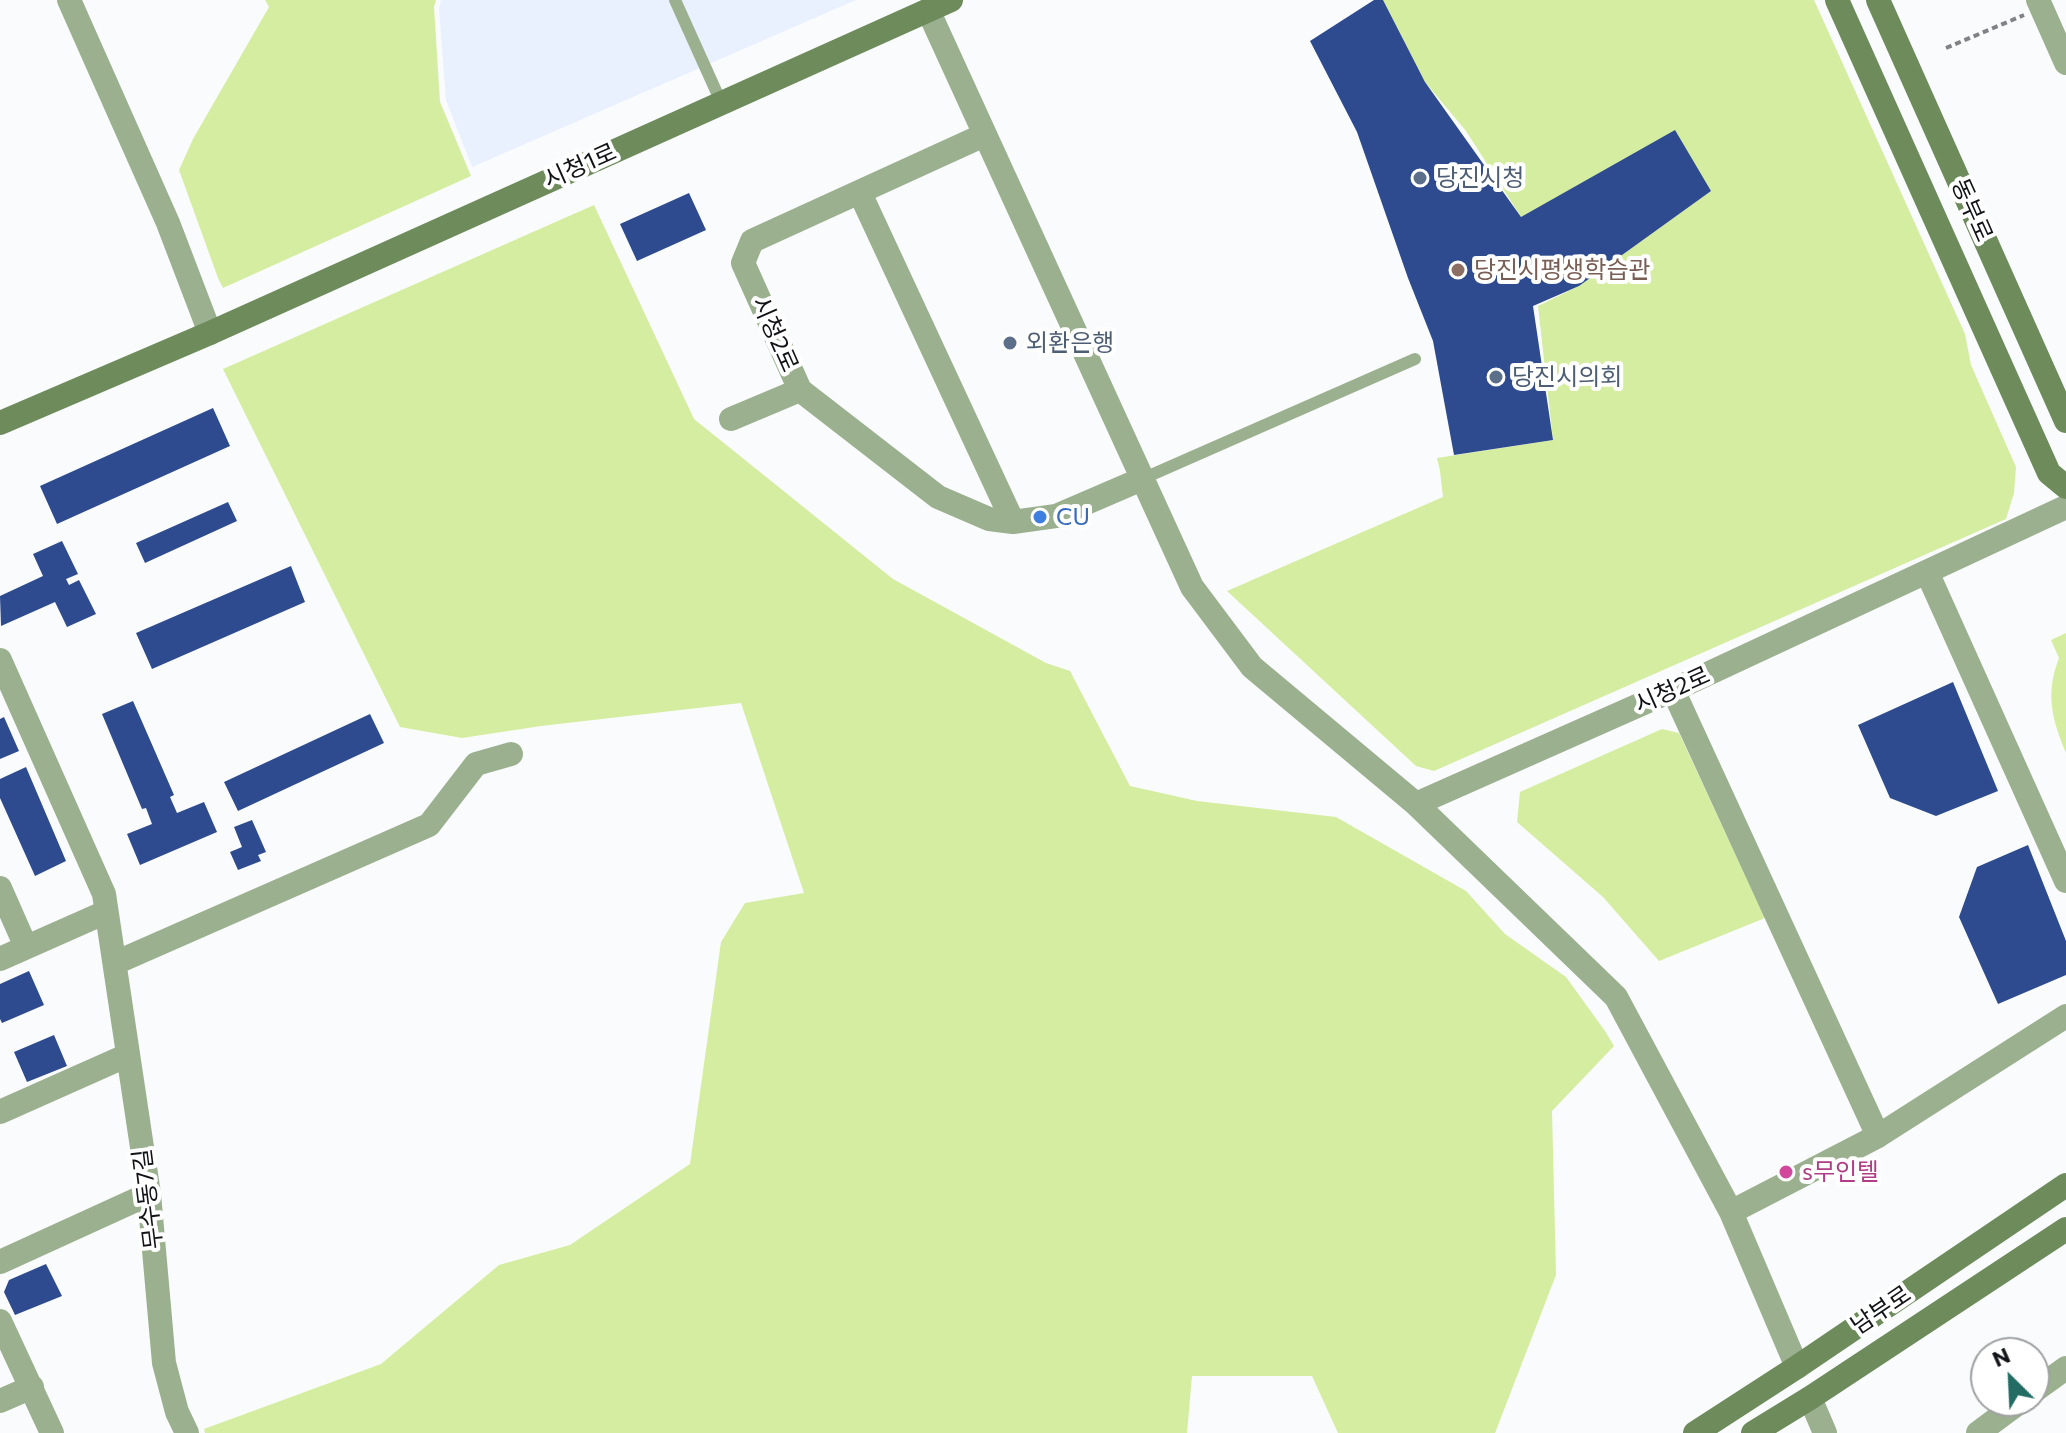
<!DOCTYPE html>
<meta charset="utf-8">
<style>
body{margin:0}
#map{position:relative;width:2066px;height:1433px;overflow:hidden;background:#fafbfd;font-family:Commissioner,sans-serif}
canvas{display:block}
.north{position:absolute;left:1970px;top:1337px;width:80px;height:80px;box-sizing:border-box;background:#fff;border:2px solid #a0a1a2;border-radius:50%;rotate:336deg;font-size:22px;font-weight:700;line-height:32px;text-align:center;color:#121317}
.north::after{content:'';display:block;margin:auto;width:28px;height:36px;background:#236c64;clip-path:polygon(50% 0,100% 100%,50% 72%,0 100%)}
</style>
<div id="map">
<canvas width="2066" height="1433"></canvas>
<div class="north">N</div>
</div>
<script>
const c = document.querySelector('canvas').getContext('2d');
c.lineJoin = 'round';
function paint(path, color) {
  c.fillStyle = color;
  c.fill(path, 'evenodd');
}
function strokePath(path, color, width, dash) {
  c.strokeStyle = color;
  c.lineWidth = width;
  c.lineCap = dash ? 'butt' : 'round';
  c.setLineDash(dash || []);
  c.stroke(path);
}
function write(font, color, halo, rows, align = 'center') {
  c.font = font + ' Commissioner,"Noto Sans KR",sans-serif';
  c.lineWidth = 8;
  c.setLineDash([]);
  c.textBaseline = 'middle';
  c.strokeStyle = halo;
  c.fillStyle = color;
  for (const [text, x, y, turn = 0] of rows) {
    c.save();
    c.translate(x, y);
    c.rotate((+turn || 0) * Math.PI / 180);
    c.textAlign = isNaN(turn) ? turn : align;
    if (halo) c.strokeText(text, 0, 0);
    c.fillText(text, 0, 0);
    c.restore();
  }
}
paint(new Path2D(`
 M441,0H856L472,167L446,100L439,9Z`), '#e9f0fe');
paint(new Path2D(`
 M265,0H436L434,7L440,102L471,176L223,288L218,278L179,170L193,139L269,7Z
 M1383,0H1814L1965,334L1971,365L2016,467L2014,493L2006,519L1434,771L1416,766L1227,591L1443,497L1440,471L1437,458L1553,440L1538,306L1579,286L1711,191L1521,217L1466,131L1425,82Z
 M594,205L694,419L893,579L1046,663L1070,671L1130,786L1197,801L1336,817L1466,891L1505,934L1566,977L1605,1031L1614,1046L1552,1111L1556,1275L1495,1433H1338L1312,1376H1192L1187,1433H205L204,1429L381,1364L499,1265L570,1245L690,1164L721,942L745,903L804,893L741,703L541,726L462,738L400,727L223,369Z
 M2066,633V753C2052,719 2045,694 2059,658L2051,640Z
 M1662,729L1679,733L1765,918L1659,961L1603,897L1517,822L1520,792Z`), '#d5eda0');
paint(new Path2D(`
 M1374,0H1383L1425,82L1521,217L1675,130L1711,191L1579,286L1533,306L1553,440L1454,455L1433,341L1408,278L1357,132L1310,41Z
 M689,193L706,230L637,261L620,224Z
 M213,408L230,446L57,524L40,486Z
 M228,502L237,521L145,563L136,543Z
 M62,541L78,574L66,579L69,585L79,580L96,614L67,627L55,602L1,626L0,596L43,576L33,554Z
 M291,566L305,602L152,669L136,633Z
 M1953,682L1998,791L1936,816L1890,798L1858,725Z
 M133,701L174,795L170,797L177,813L204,802L217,832L140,865L127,834L152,824L146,808L142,809L102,714Z
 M370,714L384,743L238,811L224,782Z
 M4,717L19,751L0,759V719Z
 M26,767L66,861L35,876L0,798V779Z
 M252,820L266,852L258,855L261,861L238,870L230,852L242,847L234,827Z
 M2028,845L2066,941V975L1998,1004L1959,917L1977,867Z
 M29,971L44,1005L2,1023L0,1019V984Z
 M54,1035L67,1066L27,1082L14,1052Z
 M46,1264L62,1296L15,1315L4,1292L9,1280Z`), '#2d4b8e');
strokePath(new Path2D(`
 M1946,48L2024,15`), '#818285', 4, [6, 4]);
strokePath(new Path2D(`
 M675,0L721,102
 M1142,479L1415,359`), '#9bb08f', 12);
strokePath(new Path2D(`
 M69,0L168,223L210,333
 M2038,0L2066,63
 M928,10L1192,587L1252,667L1416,804L1616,997L1731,1212L1797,1367
 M984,135L752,241L743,263L800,390L938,497L989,519L1013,522L1056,516L1142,479
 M860,193L1013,522
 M731,419L800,390
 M1927,572L2066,881
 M0,660L104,894L149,1194L164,1363L177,1412L187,1433
 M1673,690L1878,1136
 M1416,804L1673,690L2066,507
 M0,888L26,947
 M0,959L106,912
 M115,963L429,825L476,764L511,754
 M0,1112L128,1055
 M1731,1212L1878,1136L2066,1016
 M0,1262L149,1194
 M0,1321L52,1433
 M2034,1391L2066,1368
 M1810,1398L1825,1433
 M0,1401L32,1387
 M1978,1433L2021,1401`), '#9bb08f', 24);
strokePath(new Path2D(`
 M1837,0L2049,473L2066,487
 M1878,0L2066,421
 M0,423L210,333L951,0
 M1695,1433L1797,1367L2066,1185
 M1753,1433L1810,1398L2066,1229`), '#6d8b5b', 24);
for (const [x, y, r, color] of [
 [1420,178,8,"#5c6f8a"],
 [1458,270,8,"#8d6e63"],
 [1010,343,8,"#5c6f8a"],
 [1496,377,8,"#5c6f8a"],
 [1040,517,8,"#3f7fe0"],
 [1786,1172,8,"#d1479c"]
]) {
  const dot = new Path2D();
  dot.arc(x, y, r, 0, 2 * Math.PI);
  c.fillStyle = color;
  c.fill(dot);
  strokePath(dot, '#fff', 3);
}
write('24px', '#121317', '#fff', [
 ["시청1로",580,166,-24],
 ["동부로",1972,210,66],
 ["시청2로",775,334,66],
 ["시청2로",1672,690,-24],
 ["무수동7길",148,1199,-97],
 ["남부로",1881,1310,-34]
]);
write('24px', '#4e5e75', '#fff', [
 ["당진시청",1436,178],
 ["외환은행",1026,343],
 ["당진시의회",1512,377]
], 'left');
write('24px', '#785e54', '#fff', [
 ["당진시평생학습관",1474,270]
], 'left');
write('24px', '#366cbe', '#fff', [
 ["CU",1056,517]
], 'left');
write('24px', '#b23c85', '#fff', [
 ["s무인텔",1802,1172]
], 'left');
</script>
